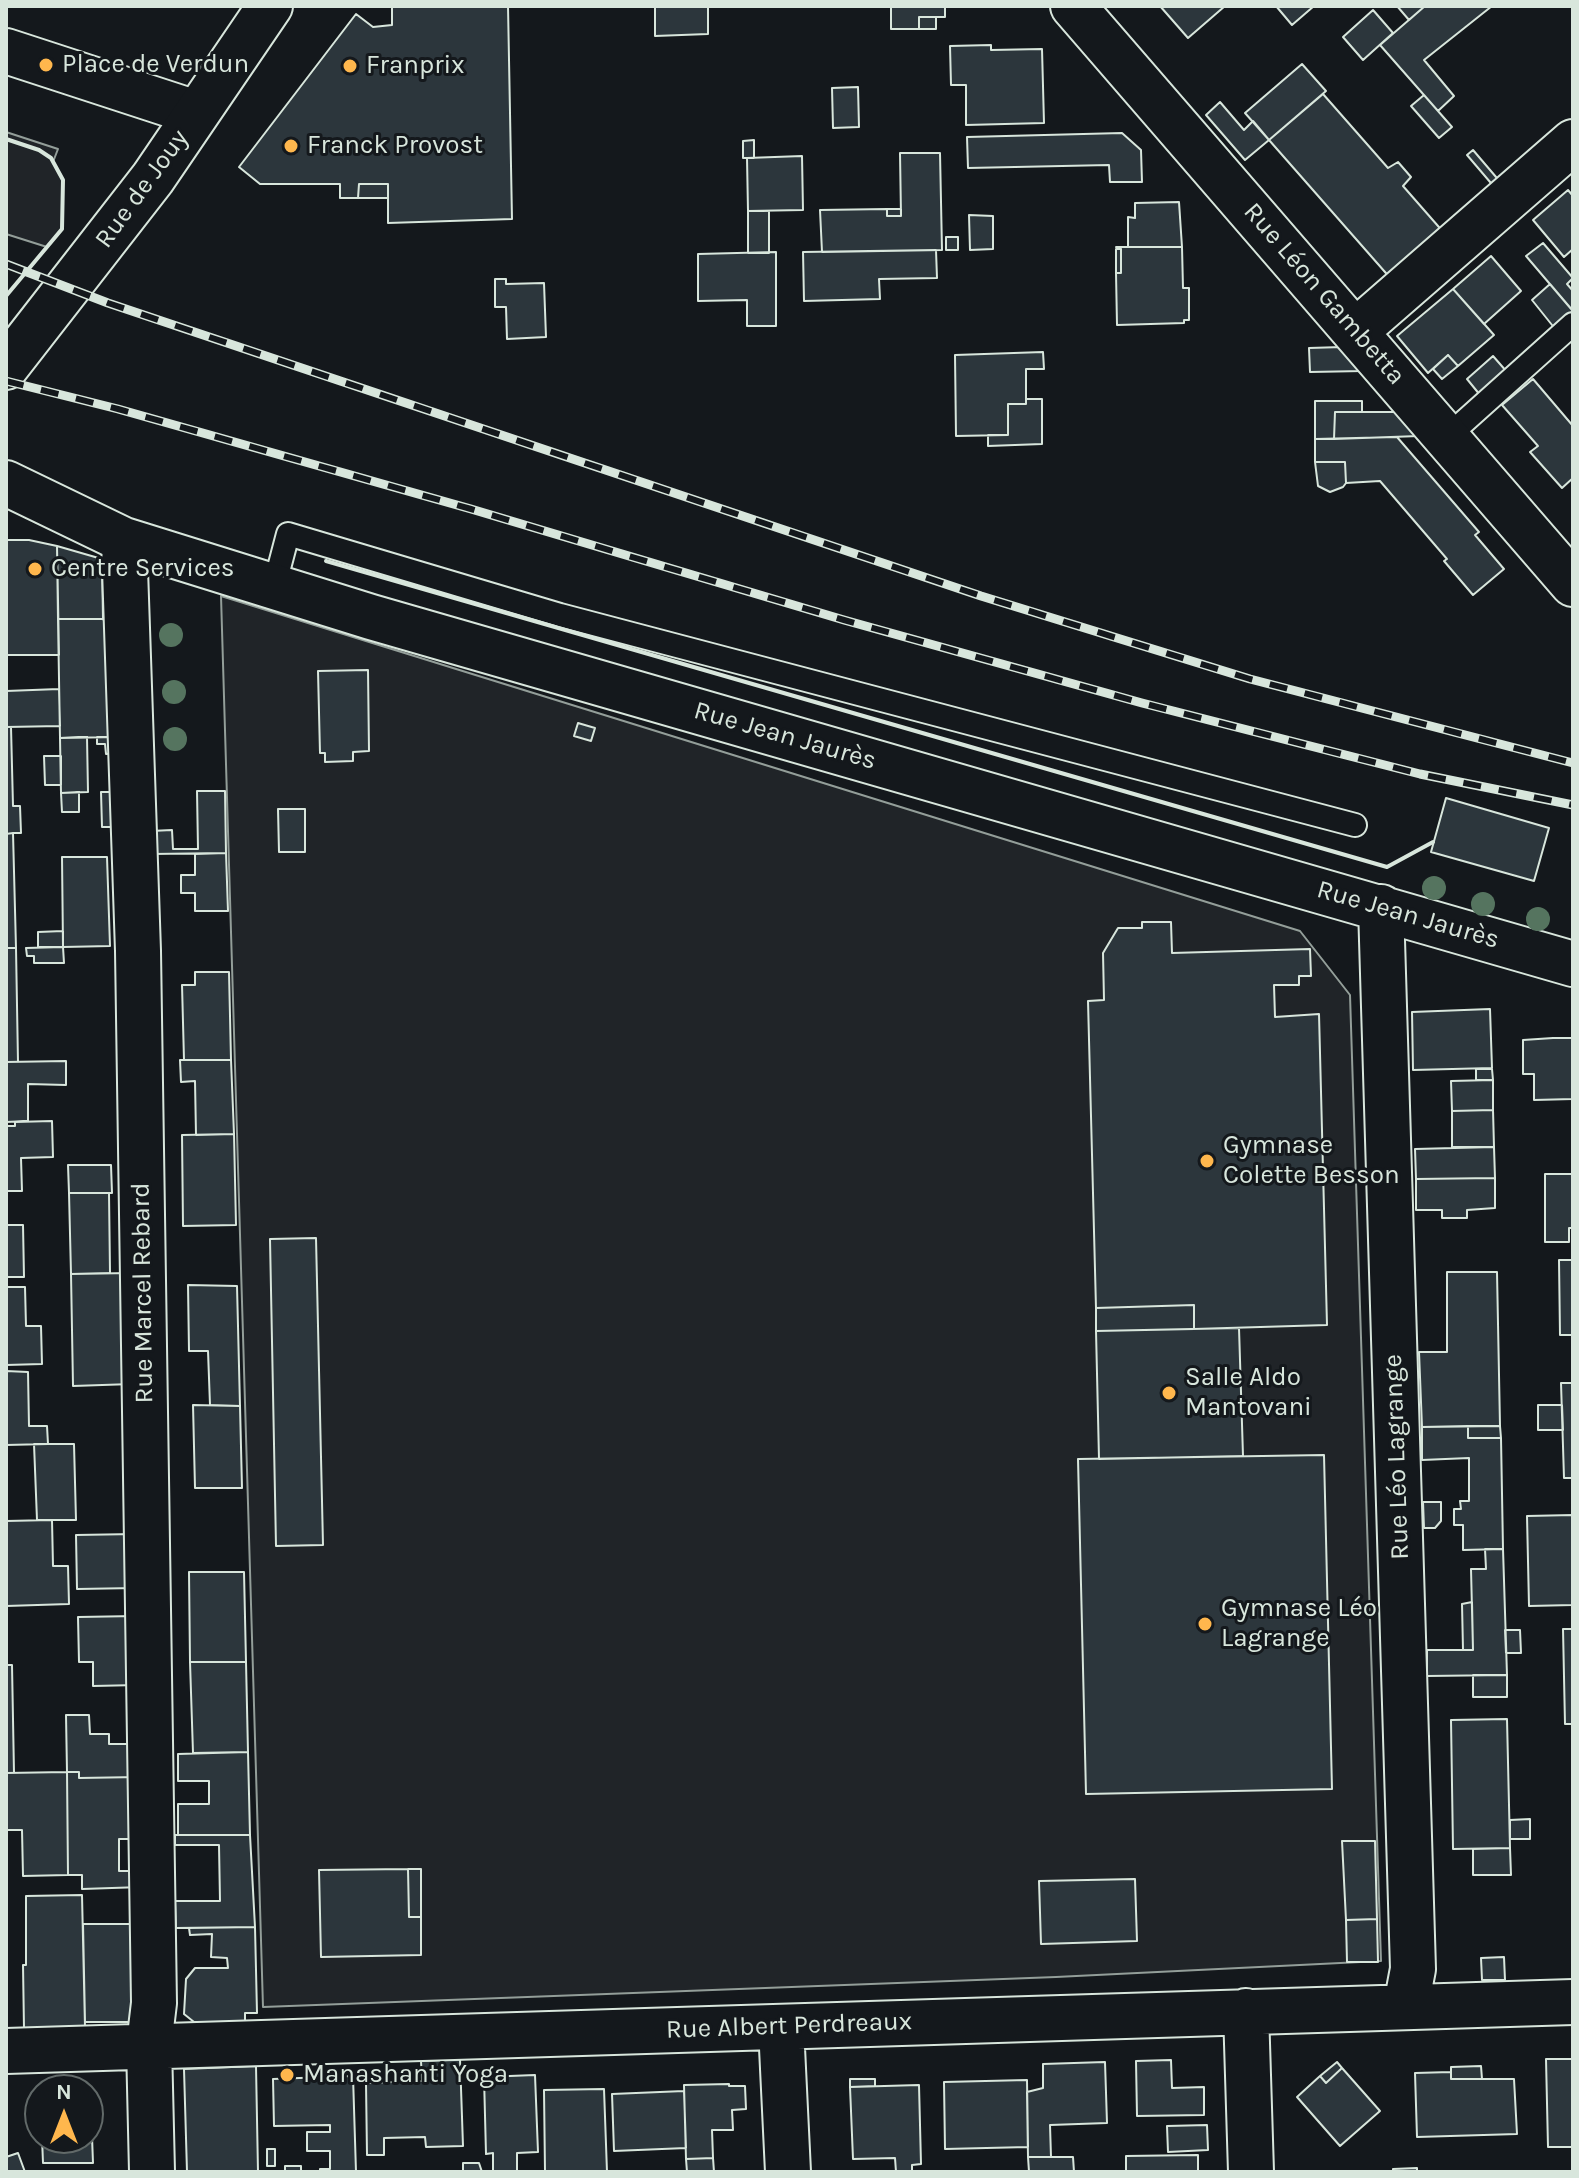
<!DOCTYPE html>
<meta charset="utf-8">
<style>
body{margin:0}
#map{position:relative;width:1579px;height:2178px;overflow:hidden;background:#14181c;font-family:Karla,sans-serif}
canvas{display:block}
.frame{position:absolute;inset:0;border:8px solid #d8e6dc;pointer-events:none}
.north{position:absolute;left:24px;top:2074px;width:80px;height:80px;box-sizing:border-box;background:#14181c;border:2px solid #626a69;border-radius:50%;rotate:0deg;font-size:22px;font-weight:700;line-height:32px;text-align:center;color:#d8e6dc}
.north::after{content:'';display:block;margin:auto;width:28px;height:36px;background:#ffb74d;clip-path:polygon(50% 0,100% 100%,50% 72%,0 100%)}
</style>
<div id="map">
<canvas width="1579" height="2178"></canvas>
<div class="frame"></div>
<div class="north">N</div>
</div>
<script>
const c = document.querySelector('canvas').getContext('2d');
c.lineJoin = 'round';
function paint(path, color) {
  c.fillStyle = color;
  c.fill(path, 'evenodd');
}
function strokePath(path, color, width, dash) {
  c.strokeStyle = color;
  c.lineWidth = width;
  c.lineCap = dash ? 'butt' : 'round';
  c.setLineDash(dash || []);
  c.stroke(path);
}
function write(font, color, halo, rows, align = 'center') {
  c.font = font + ' Karla,sans-serif';
  c.lineWidth = 6;
  c.setLineDash([]);
  c.textBaseline = 'middle';
  c.strokeStyle = halo;
  c.fillStyle = color;
  for (const [text, x, y, turn = 0] of rows) {
    c.save();
    c.translate(x, y);
    c.rotate((+turn || 0) * Math.PI / 180);
    c.textAlign = isNaN(turn) ? turn : align;
    if (halo) c.strokeText(text, 0, 0);
    c.fillText(text, 0, 0);
    c.restore();
  }
}
const green = new Path2D(`
 M6,132L58,149L53,162L63,180L62,229L47,247L6,234Z
 M221,596L1300,931L1350,995L1381,1961L1056,1977L263,2007Z`);
paint(green, '#202428');
strokePath(green, '#939e99', 2);
const building = new Path2D(`
 M392,6H508L512,219L388,223V184H359L358,198H340V184H260L239,167L356,14L373,27L392,25Z
 M655,6H708V34L655,36Z
 M891,6H945V17H919V29H891Z
 M1160,6H1225L1188,38Z
 M1276,6H1314L1292,25Z
 M1397,6H1425L1409,20Z
 M1425,6H1492L1424,60L1454,96L1438,111L1380,45Z
 M1373,10L1393,33L1363,60L1343,37Z
 M919,17H936V29H919Z
 M991,45V50L1042,49L1044,123L966,125V85H951L950,46Z
 M1302,64L1326,91L1269,140L1245,113Z
 M858,87L859,127L833,128L832,88Z
 M1323,94L1388,168L1398,162L1411,177L1403,186L1445,234L1392,280L1269,140Z
 M1424,95L1452,127L1439,138L1411,106Z
 M1220,102L1244,130L1253,121L1269,140L1245,160L1206,115Z
 M1122,133L1141,150L1142,182H1110L1109,165L968,168L967,137Z
 M754,140V158H743V141Z
 M1473,150L1502,184L1496,189L1467,155Z
 M900,153H940L942,250L822,252L820,210L887,209V216H901Z
 M802,156L803,210L748,211L747,158Z
 M359,184H388V198H358Z
 M1568,190L1573,196V249L1564,257L1533,220Z
 M1179,202L1182,247H1128V217L1135,218V203Z
 M887,209H901V216H887Z
 M748,211H769V253H748Z
 M969,215L993,216V249L970,250Z
 M946,237H958V250H946Z
 M1543,243L1573,278L1567,284L1573,291L1572,310L1526,256Z
 M1116,247H1182L1183,288H1189V320H1184V323L1117,325L1116,273H1121V249Z
 M1116,249H1121V273H1116Z
 M936,250L937,278L879,279L880,299L804,301L803,252Z
 M776,252V326H747V300L698,301V254Z
 M1491,256L1521,291L1484,324L1453,289Z
 M495,279H506V284L544,283L546,337L507,339L506,307H495Z
 M1550,284L1573,311V323L1560,335L1532,300Z
 M1453,289L1494,335L1458,366L1448,355L1428,373L1397,336Z
 M1342,347L1363,371L1310,372L1309,348Z
 M1043,352L1044,369H1026V404H1008V435L956,436L955,355Z
 M1448,355L1458,366L1442,379L1433,369Z
 M1493,356L1507,372L1480,395L1467,379Z
 M1533,379L1573,426V478L1562,488L1530,452L1538,446L1502,405Z
 M1026,399H1042V444L988,446V435H1008V404H1026Z
 M1315,401H1362V412H1335L1334,439H1315Z
 M1335,412H1398L1419,436L1334,439Z
 M1397,437L1479,532L1475,535L1504,569L1473,595L1444,561L1447,559L1380,481L1346,483L1345,462H1315V439Z
 M1315,462H1345L1346,483L1343,487L1330,492L1318,486Z
 M6,540H29L57,546L59,655H7Z
 M57,546L102,559L103,619H58Z
 M58,619H103L116,640L118,737L60,738Z
 M368,670L369,751L353,752V761L325,762V753H320L318,671Z
 M59,689L60,726L6,727V691Z
 M578,723L595,728L591,741L574,736Z
 M6,727H11L13,806H20L21,833H13L6,834Z
 M87,737L88,792L61,793L60,738Z
 M97,737H118L119,753L106,754L105,744H97Z
 M44,756H61V785H45Z
 M197,791H225L226,853L152,854L151,831L172,830L173,849H198Z
 M79,792V812H62L61,793Z
 M101,792H119L120,827H102Z
 M1446,798L1549,828L1534,881L1431,852Z
 M278,809H305V852H279Z
 M13,833L16,948H6V834Z
 M226,853L228,911H195V893H181V875H195V854Z
 M62,857H107L110,946L63,947Z
 M1142,922H1171L1172,953L1310,949L1311,976H1299V985H1274L1275,1017L1319,1014L1327,1325L1194,1329V1305L1096,1308L1088,1001L1104,1000L1103,953L1118,928H1142Z
 M63,931V947H38V932Z
 M63,947L64,963H34V956H27L26,948Z
 M6,948H16L18,1062H6Z
 M195,972H229L231,1060H184L182,985H195Z
 M1490,1009L1492,1068L1413,1070L1412,1012Z
 M1553,1038H1573V1099L1534,1100V1074H1523V1040Z
 M180,1060H231L234,1134L196,1135L195,1081L181,1082Z
 M66,1061V1085L28,1084V1121L6,1122V1062Z
 M1476,1069H1492L1493,1080H1476Z
 M1493,1080V1110L1452,1111L1451,1081Z
 M1493,1110L1494,1147H1452V1111Z
 M52,1121L53,1157L21,1158L22,1191H6V1126H15V1122Z
 M234,1134L236,1225L183,1226L182,1135Z
 M1494,1147L1495,1178L1416,1179L1415,1149Z
 M68,1165H111L112,1193H69Z
 M1545,1174H1573V1228H1569V1242H1545Z
 M1495,1178V1208L1467,1210V1218H1442V1210H1416V1179Z
 M69,1193H109L110,1273L71,1274Z
 M6,1225H23L24,1277H6Z
 M316,1238L323,1545L276,1546L270,1239Z
 M1559,1260H1573V1335H1560Z
 M1447,1272H1497L1500,1426L1422,1427L1419,1352H1447Z
 M130,1273L132,1384L73,1386L71,1274Z
 M188,1285L237,1286L240,1406L210,1405L208,1351H189Z
 M6,1287H25L26,1326H41L42,1364L6,1365Z
 M1194,1305V1329L1096,1331V1308Z
 M1239,1328L1243,1456L1099,1459L1096,1331Z
 M6,1371L28,1372L29,1426H47L48,1444L6,1445Z
 M1561,1383H1573V1478H1564Z
 M193,1405L240,1406L242,1488H195Z
 M1538,1405H1562L1563,1430H1538Z
 M1468,1426V1438H1501L1503,1549L1463,1550V1525H1454V1509H1461L1460,1501H1469V1458L1422,1460V1427Z
 M1468,1426H1500L1501,1438H1468Z
 M34,1444H74L76,1520H37Z
 M1324,1455L1332,1789L1086,1794L1078,1459Z
 M1423,1502H1441V1521L1435,1528H1424Z
 M1573,1515V1605L1529,1606L1527,1516Z
 M52,1520L53,1566H68L69,1604L6,1606V1521Z
 M135,1534L136,1588L77,1589L76,1535Z
 M1485,1549H1503L1507,1675L1427,1676V1650H1473L1471,1569H1486Z
 M189,1572H244L246,1662H190Z
 M1472,1602L1473,1650H1463L1462,1604Z
 M136,1616L138,1685L93,1686V1662H79L78,1617Z
 M1563,1629H1573V1724H1565Z
 M1505,1630H1520L1521,1653H1506Z
 M190,1662H246L248,1752L193,1753Z
 M6,1665H12L14,1773H6Z
 M1473,1675H1507V1697H1473Z
 M66,1715H89L90,1734H109V1744H139V1777L79,1778V1772H67Z
 M1507,1719L1510,1848L1453,1849L1451,1720Z
 M248,1752L250,1835H178V1804H209V1781H178V1754Z
 M67,1772H79V1778L139,1777L140,1839H119V1871H134L142,1887L82,1889V1875H68Z
 M67,1772L68,1875L23,1876L22,1830H6V1773Z
 M1530,1819V1839H1510V1820Z
 M175,1835H250L255,1927L176,1928L175,1901H220L219,1845H175Z
 M1342,1841H1375L1377,1919L1346,1920Z
 M1510,1848L1511,1875H1473V1849Z
 M408,1869L409,1917H421V1955L321,1957L319,1870Z
 M408,1869H421V1917H409Z
 M1135,1879L1137,1941L1041,1944L1039,1881Z
 M82,1895L85,2027L24,2029L23,1965H26V1896Z
 M1377,1919L1378,1962H1347L1346,1920Z
 M83,1924H133L135,2022H85Z
 M255,1927L257,2013H245V2022H194L184,2014L186,1979L195,1968H228L227,1958L211,1957L212,1934L190,1935L189,1928Z
 M1504,1957L1505,1980H1482L1481,1958Z
 M460,2059L463,2146L426,2147L425,2137L384,2138V2155H367L366,2083L422,2081L421,2061Z
 M1546,2059H1573V2147H1548Z
 M1171,2060L1172,2088L1204,2087V2115L1137,2116L1136,2061Z
 M1105,2062L1107,2123L1050,2125L1051,2157H1028L1027,2092L1043,2088V2064Z
 M1337,2062L1342,2068L1326,2083L1320,2076Z
 M256,2066L258,2172H187L184,2069Z
 M1481,2066L1482,2079H1451V2067Z
 M1342,2068L1380,2111L1340,2146L1297,2097L1320,2076L1326,2083Z
 M1451,2072V2079H1514L1517,2134L1417,2137L1415,2073Z
 M535,2075L538,2152L517,2153V2172H493V2153L486,2154L484,2077Z
 M353,2076L356,2172H320V2169H330V2151H307V2132H330V2125L274,2126L273,2079Z
 M850,2079H875V2086L850,2087Z
 M1027,2080L1028,2147L945,2149L944,2082Z
 M729,2084V2086H745L746,2109L732,2110L733,2130H712L713,2158L686,2159L684,2085Z
 M919,2085L921,2164L912,2165V2172H896L895,2158L853,2159L850,2087Z
 M604,2089L607,2172H545L544,2090Z
 M684,2091L686,2148L614,2151L612,2094Z
 M88,2110H91L93,2163H43L42,2138H88Z
 M1207,2125L1208,2150L1168,2152L1167,2126Z
 M267,2149H275V2166H267Z
 M18,2153L25,2172H6V2157Z
 M1198,2155V2172H1126V2156Z
 M1028,2157H1073L1074,2172H1029Z
 M713,2158L714,2172H687L686,2159Z
 M463,2163H479L482,2172H463Z
 M285,2166H301V2172H285Z
 M1417,2168V2172H1393V2169Z`);
paint(building, '#2c363c');
strokePath(building, '#d8e6dc', 2);
const service = new Path2D(`
 M1447,437L1573,324
 M274,587L288,534L560,615L1355,825`);
const minor = new Path2D(`
 M1073,6L1573,584
 M6,51L196,113
 M1356,331L1573,142
 M6,483L124,540L371,617L1573,964
 M124,540L138,951L154,2003L149,2045L152,2172
 M1381,907L1413,1969L1406,2006
 M1246,2011L1251,2172
 M781,2027L788,2172
 M6,2051L1573,2002`);
const secondary = new Path2D(`
 M6,367L153,178L270,6`);
strokePath(service, '#d8e6dc', 26);
strokePath(minor, '#d8e6dc', 48);
strokePath(secondary, '#d8e6dc', 48);
strokePath(service, '#14181c', 22);
strokePath(minor, '#14181c', 44);
strokePath(secondary, '#14181c', 44);
const rail = new Path2D(`
 M6,264L108,303L981,596L1250,679L1573,763
 M6,381L118,409L471,509L844,620L1142,703L1420,774L1573,805`);
strokePath(rail, '#d8e6dc', 9);
strokePath(rail, '#14181c', 6, [18]);
strokePath(new Path2D(`
 M6,139L39,150L51,158L63,180L62,229L6,296
 M326,561L1387,867L1433,842`), '#d8e6dc', 4);
c.fillStyle = '#55745f';
for (const [x, y] of [
 [171,635],
 [174,692],
 [175,739],
 [1434,888],
 [1483,904],
 [1538,919]
]) {
  c.beginPath();
  c.arc(x, y, 12, 0, 2 * Math.PI);
  c.fill();
}
for (const [x, y, r, color] of [
 [46,65,8,"#ffb74d"],
 [350,66,8,"#ffb74d"],
 [291,146,8,"#ffb74d"],
 [35,569,8,"#ffb74d"],
 [1207,1161,8,"#ffb74d"],
 [1169,1393,8,"#ffb74d"],
 [1205,1624,8,"#ffb74d"],
 [287,2075,8,"#ffb74d"]
]) {
  const dot = new Path2D();
  dot.arc(x, y, r, 0, 2 * Math.PI);
  c.fillStyle = color;
  c.fill(dot);
  strokePath(dot, '#14181c', 3);
}
write('26px', '#d8e6dc', '#14181c', [
 ["Place de Verdun",62,65],
 ["Franprix",366,66],
 ["Franck Provost",307,146],
 ["Centre Services",51,569],
 ["Gymnase",1223,1146],
 ["Colette Besson",1223,1176],
 ["Salle Aldo",1185,1378],
 ["Mantovani",1185,1408],
 ["Gymnase Léo",1221,1609],
 ["Lagrange",1221,1639],
 ["Manashanti Yoga",303,2075]
], 'left');
write('26px', '#d8e6dc', '#14181c', [
 ["Rue de Jouy",142,189,-54],
 ["Rue Léon Gambetta",1324,294,49],
 ["Rue Jean Jaurès",785,736,16],
 ["Rue Jean Jaurès",1408,915,16],
 ["Rue Marcel Rebard",143,1293,-91],
 ["Rue Léo Lagrange",1397,1457,-92],
 ["Rue Albert Perdreaux",789,2026,-2]
]);
</script>
